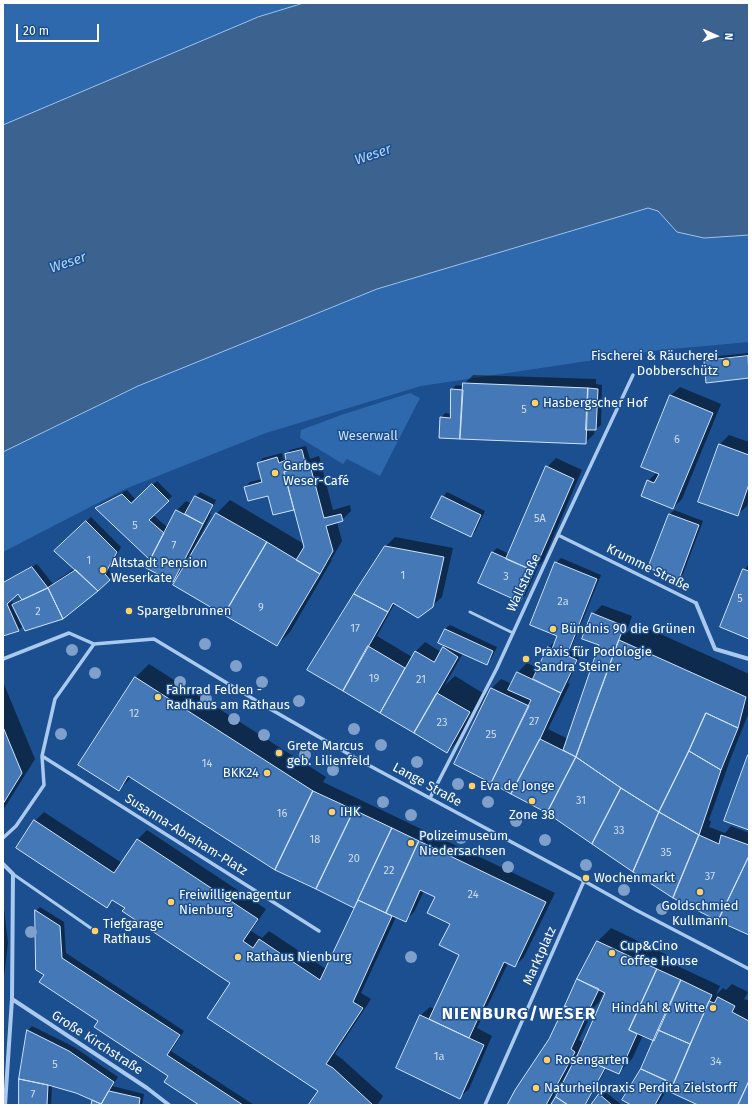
<!DOCTYPE html>
<meta charset="utf-8">
<style>
body{margin:0}
#map{position:relative;width:752px;height:1108px;overflow:hidden;background:#1b4f8f;font-family:"Fira Sans",sans-serif}
canvas{display:block}
.frame{position:absolute;inset:0;border:4px solid #fff;pointer-events:none}
.north{position:absolute;left:696px;top:16px;width:40px;height:40px;-webkit-text-stroke:3px #1b4f8f;paint-order:stroke;rotate:93deg;font-size:11px;font-weight:700;line-height:16px;text-align:center;color:#fff}
.north::after{content:'';display:block;margin:auto;width:14px;height:18px;background:#fff;clip-path:polygon(50% 0,100% 100%,50% 72%,0 100%)}
.scale{position:absolute;left:16px;top:24px;width:83px;height:18px;box-sizing:border-box;border:2px solid #fff;border-top:0;padding-left:5px;font-size:12px;line-height:14px;white-space:nowrap;color:#fff;-webkit-text-stroke:3px #1b4f8f;paint-order:stroke}
</style>
<div id="map">
<canvas width="752" height="1108"></canvas>
<div class="frame"></div>
<div class="north">N</div>
<div class="scale">20 m</div>
</div>
<script>
const c = document.querySelector('canvas').getContext('2d');
c.lineJoin = 'round';
function paint(path, color) {
  c.fillStyle = color;
  c.fill(path, 'evenodd');
}
function strokePath(path, color, width, dash) {
  c.strokeStyle = color;
  c.lineWidth = width;
  c.lineCap = dash ? 'butt' : 'round';
  c.setLineDash(dash || []);
  c.stroke(path);
}
function write(font, color, halo, rows, align = 'center') {
  c.font = font + ' "Fira Sans",sans-serif';
  c.lineWidth = 3;
  c.setLineDash([]);
  c.textBaseline = 'middle';
  c.strokeStyle = halo;
  c.fillStyle = color;
  for (const [text, x, y, turn = 0] of rows) {
    c.save();
    c.translate(x, y);
    c.rotate((+turn || 0) * Math.PI / 180);
    c.textAlign = isNaN(turn) ? turn : align;
    if (halo) c.strokeText(text, 0, 0);
    c.fillText(text, 0, 0);
    c.restore();
  }
}
paint(new Path2D(`
 M3,3H304L258,17L3,125Z
 M648,208L658,211L677,232L704,238L749,235V342L661,350L421,386L266,433L125,489L3,552V452L138,386L377,289Z
 M410,393L420,398L380,476L347,459L343,464L300,438L301,430L341,415Z`), '#2e69ad');
const water = new Path2D(`
 M304,3H749V235L704,238L677,232L658,211L648,208L377,289L138,386L3,452V125L258,17Z`);
paint(water, '#3c6290');
strokePath(water, '#9cc4f0', 1);
paint(new Path2D(`
 M749,353V377L707,382L705,361L709,357Z
 M473,375L596,379V384L602,385L601,425L596,429H595L594,434L585,443L441,418L445,413L451,414L452,390L456,385L464,386V384Z
 M680,387L721,404L682,499L673,508L648,481L657,472L670,396Z
 M729,435L749,442V499L747,506L737,515L699,501L720,444Z
 M306,446L310,459L319,456L333,510L350,505L351,511L342,520L337,522L342,541L331,560H332L290,632L277,645L181,572L172,581L96,508L100,504L127,490L136,500L157,481L172,496L153,515L168,528L177,510L186,501L192,504L196,496L200,492L216,500L210,514L211,515L191,554L192,555L217,513L230,500L304,544L295,508L293,509L268,494L245,487L250,482L262,479L258,463L263,458L282,453L283,459L287,458L286,455L290,450Z
 M556,458L582,470L543,561L537,567H538L525,596L520,600L492,553L497,548L509,554L547,467Z
 M447,492L485,511L475,532L471,536L443,497Z
 M674,510L703,521L683,574L679,578L650,567L670,514Z
 M91,517L121,547L109,570L113,575L109,580L23,626L19,630L3,635V582L37,564L53,584L59,579L75,568L56,551ZM19,593L22,599L18,601L14,605L11,599Z
 M395,537L453,548L442,597L432,606L395,603L377,636L412,657L416,651L425,642L441,652L446,645L445,629L450,625L497,647L491,659L486,664L463,653L445,685L455,676L486,695L464,735L447,752L308,670L385,547Z
 M561,558L601,575L570,651L580,655L568,683L570,684L548,729L568,739L600,645L593,614L602,605L632,616L626,634L636,623L749,674V715L747,717L730,760L709,820L711,822L709,827L725,833L731,826L749,833V934L549,812L455,764L492,688L501,679L512,684L518,672L527,663L539,669L549,647L553,643L555,644L558,636L556,563Z
 M749,564V638L744,570Z
 M149,664L326,777L323,782L555,893L524,957L515,966L508,963L477,1028L492,1036L469,1089L459,1098L420,1016L430,1007L435,1009L460,954L451,923L436,897L424,891L414,912L405,921L396,917L361,993L371,999L335,1054L342,1059L383,1096L377,1105H309L319,1091L232,982L114,899L107,907L35,821L44,812L122,863L138,839L147,830L266,909L251,931L262,938L269,931L326,969L356,907L276,869L132,777L118,790L136,677ZM423,1016L434,1020L433,1022L423,1018Z
 M3,682L35,759L3,810Z
 M3,900L8,943L3,986Z
 M40,907L64,922L66,953L184,1031L171,1051L254,1105H200L169,1076L99,1020L45,975L36,911Z
 M611,928L669,956L667,961L720,986L716,995L723,988L726,990L732,984L748,992L744,999L749,1001V1105H701L675,1083L671,1082L658,1105H633L642,1070L655,1040L643,1035L632,1059L619,1072L607,1067L586,1105H552L578,1057L576,1056L549,1105H508L550,1040L598,941ZM604,991L607,992L584,1043L579,1040L595,1006L599,1002Z
 M32,1026L74,1047L118,1077L112,1086L144,1094L142,1105H92L93,1099L77,1092L52,1085L51,1105H20L27,1031Z
 M604,1091L622,1105H593Z`), '#0007');
const building = new Path2D(`
 M748,356L749,378L706,383L704,361Z
 M463,383L588,388L586,444L460,439Z
 M588,388L598,389L596,430H586Z
 M451,389L463,390L460,439L439,438L440,417L450,418Z
 M670,395L713,413L673,509L641,496L647,480L654,483L659,474L641,467Z
 M719,444L749,455V484L738,516L698,502Z
 M302,450L306,466L284,472L294,510L273,515L268,496L248,501L244,487L262,482L257,463L277,457L279,463L286,460L285,454Z
 M310,465L324,518L341,514L343,521L326,526L333,551L320,574L296,560L304,547L284,472Z
 M546,466L574,479L534,571L506,559Z
 M152,484L169,501L149,520L164,533L150,560L95,508L122,494L131,503Z
 M195,496L213,505L203,524L185,514Z
 M442,496L481,515L471,537L431,518Z
 M176,510L203,524L173,582L146,568Z
 M216,513L267,542L224,615L173,585Z
 M669,514L699,525L679,579L648,568Z
 M86,521L117,552L105,574L110,580L98,591L54,551Z
 M267,542L320,574L277,646L224,615Z
 M385,546L444,557L433,607L418,618L393,603L388,612L354,594Z
 M492,552L534,571L520,602L478,583Z
 M555,562L597,579L567,655L552,649L557,636L530,625Z
 M32,567L48,588L22,600L18,594L7,604L19,631L3,636V583Z
 M743,569L749,571V639L720,627Z
 M76,570L98,591L63,619L48,588Z
 M48,588L63,619L25,631L12,605Z
 M354,594L388,612L343,691L307,670Z
 M592,613L624,626L576,757L563,750L599,645L582,639Z
 M445,629L493,651L487,665L438,643Z
 M619,640L746,697L738,728L706,713L689,751L659,812L621,788L576,757Z
 M368,646L405,668L380,713L343,691Z
 M443,647L458,657L414,733L380,713L415,651L434,662Z
 M548,647L577,660L561,693L533,679Z
 M517,672L561,693L540,739L511,794L491,783L531,700L508,690Z
 M135,677L313,791L275,870L128,776L119,791L78,765Z
 M491,688L529,706L491,783L454,764Z
 M437,693L470,712L447,753L414,733Z
 M706,713L738,728L721,770L689,751Z
 M3,727L22,773L3,804Z
 M540,739L576,757L547,813L511,794Z
 M689,751L721,770L699,835L659,812Z
 M748,755H749V830L724,821Z
 M576,757L621,788L592,844L547,813Z
 M621,788L659,812L633,872L592,844Z
 M313,791L354,810L316,889L275,870Z
 M354,810L392,828L354,908L316,889Z
 M659,812L699,835L673,898L633,872Z
 M34,820L114,873L137,839L258,919L243,941L253,948L259,939L320,980L358,900L392,916L353,1002L363,1008L326,1064L333,1068L373,1105H308L318,1091L207,1018L230,983L122,911L125,908L112,900L107,908L16,848Z
 M392,828L419,841L386,913L358,900Z
 M699,835L719,844L721,835L749,845V856L718,921L673,898Z
 M419,841L546,902L515,967L504,962L469,1038L429,1019L459,955L439,945L450,924L427,913L435,897L420,890L406,922L386,913Z
 M749,856V935L718,921Z
 M35,910L60,926L62,958L180,1035L167,1055L243,1105H199L164,1082L168,1076L94,1027L98,1021L39,982L44,975L36,970Z
 M597,941L657,969L629,1030L637,1034L619,1074L577,1056L605,993L577,979Z
 M657,969L681,980L654,1041L629,1030Z
 M577,979L599,989L586,1016L565,1006Z
 M681,980L712,995L690,1044L658,1030Z
 M718,997L735,1006L732,1012L749,1021V1081L738,1105H698L670,1092L709,1001L714,1003Z
 M565,1006L586,1016L571,1049L575,1052L546,1105H507L515,1090L549,1039Z
 M420,1015L484,1045L460,1099L396,1068Z
 M27,1030L69,1051L114,1082L101,1104L76,1093L48,1085L19,1079Z
 M658,1030L690,1044L673,1084L641,1069Z
 M577,1056L605,1068L585,1105H568L556,1097Z
 M641,1069L668,1081L655,1105H631L622,1100Z
 M19,1079L48,1085L47,1105H19Z
 M749,1081V1105H738Z
 M109,1091L140,1098L139,1105H91L92,1100L101,1104Z
 M599,1094L612,1105H591Z
 M556,1097L568,1105H551Z`);
paint(building, '#4478b7');
strokePath(building, '#cfe3fa', 1);
strokePath(new Path2D(`
 M470,612L513,633
 M13,874L95,931`), '#a9c9ee', 3);
strokePath(new Path2D(`
 M558,535L696,603
 M3,659L69,633L94,644L154,639L265,706L359,760L584,881L636,910L749,969
 M42,756L319,931
 M430,798L497,668L558,535L633,375
 M3,838L16,826L44,785L42,756L55,699L94,644
 M485,1105L584,881`), '#a9c9ee', 3.5);
strokePath(new Path2D(`
 M696,603L715,649L749,659
 M3,864L13,874L12,999L5,1105
 M12,999L147,1088L169,1105`), '#a9c9ee', 4);
c.fillStyle = '#7ea0ca';
for (const [x, y] of [
 [205,644],
 [72,650],
 [236,666],
 [95,673],
 [180,682],
 [262,682],
 [206,699],
 [299,701],
 [234,719],
 [354,729],
 [61,734],
 [264,735],
 [381,745],
 [305,755],
 [417,762],
 [333,770],
 [458,784],
 [383,802],
 [488,802],
 [411,815],
 [516,821],
 [461,838],
 [545,840],
 [586,865],
 [508,867],
 [624,890],
 [662,909],
 [31,932],
 [411,957]
]) {
  c.beginPath();
  c.arc(x, y, 6, 0, 2 * Math.PI);
  c.fill();
}
for (const [x, y, r, color] of [
 [726,363,4,"#ffd166"],
 [535,403,4,"#ffd166"],
 [275,473,4,"#ffd166"],
 [103,570,4,"#ffd166"],
 [129,611,4,"#ffd166"],
 [553,629,4,"#ffd166"],
 [526,659,4,"#ffd166"],
 [158,697,4,"#ffd166"],
 [279,753,4,"#ffd166"],
 [267,773,4,"#ffd166"],
 [472,786,4,"#ffd166"],
 [532,801,4,"#ffd166"],
 [332,812,4,"#ffd166"],
 [411,843,4,"#ffd166"],
 [586,878,4,"#ffd166"],
 [700,892,4,"#ffd166"],
 [171,902,4,"#ffd166"],
 [95,931,4,"#ffd166"],
 [612,953,4,"#ffd166"],
 [238,957,4,"#ffd166"],
 [713,1008,4,"#ffd166"],
 [547,1060,4,"#ffd166"],
 [536,1088,4,"#ffd166"]
]) {
  const dot = new Path2D();
  dot.arc(x, y, r, 0, 2 * Math.PI);
  c.fillStyle = color;
  c.fill(dot);
  strokePath(dot, '#1b4f8f', 1.5);
}
write('11px', '#d0dded', null, [
 ["5",524,410],
 ["6",677,440],
 ["5A",540,519],
 ["5",135,526],
 ["7",174,546],
 ["1",89,561],
 ["1",403,576],
 ["3",506,577],
 ["5",740,599],
 ["2a",563,602],
 ["9",261,608],
 ["2",38,612],
 ["17",355,629],
 ["19",374,679],
 ["21",421,680],
 ["12",134,714],
 ["27",534,722],
 ["23",442,723],
 ["25",491,735],
 ["14",207,764],
 ["31",581,801],
 ["16",282,814],
 ["33",619,831],
 ["18",315,840],
 ["35",666,853],
 ["20",354,859],
 ["22",389,871],
 ["37",710,877],
 ["24",473,895],
 ["1a",439,1057],
 ["34",716,1062],
 ["5",55,1065],
 ["7",33,1095]
]);
write('13px', '#fff', '#1b4f8f', [
 ["Fischerei & Räucherei",718,356,"right"],
 ["Dobberschütz",718,371,"right"],
 ["Hasbergscher Hof",543,403],
 ["Garbes",283,466],
 ["Weser-Café",283,481],
 ["Altstadt Pension",111,563],
 ["Weserkate",111,578],
 ["Spargelbrunnen",137,611],
 ["Bündnis 90 die Grünen",561,629],
 ["Praxis für Podologie",534,652],
 ["Sandra Steiner",534,667],
 ["Fahrrad Felden -",166,690],
 ["Radhaus am Rathaus",166,705],
 ["Grete Marcus",287,746],
 ["geb. Lilienfeld",287,761],
 ["BKK24",259,773,"right"],
 ["Eva de Jonge",480,786],
 ["IHK",340,812],
 ["Zone 38",532,815,"center"],
 ["Polizeimuseum",419,836],
 ["Niedersachsen",419,851],
 ["Wochenmarkt",594,878],
 ["Freiwilligenagentur",179,895],
 ["Nienburg",179,910],
 ["Goldschmied",700,906,"center"],
 ["Kullmann",700,921,"center"],
 ["Tiefgarage",103,924],
 ["Rathaus",103,939],
 ["Cup&Cino",620,946],
 ["Coffee House",620,961],
 ["Rathaus Nienburg",246,957],
 ["Hindahl & Witte",705,1008,"right"],
 ["Rosengarten",555,1060],
 ["Naturheilpraxis Perdita Zielstorff",544,1088]
], 'left');
write('13px', '#cfe3fa', '#1b4f8f', [
 ["Weserwall",368,436]
]);
write('13px', '#fff', '#1b4f8f', [
 ["Krumme Straße",648,568,26],
 ["Wallstraße",524,583,-65],
 ["Lange Straße",427,785,29],
 ["Susanna-Abraham-Platz",186,835,32],
 ["Marktplatz",540,956,-66],
 ["Große Kirchstraße",97,1043,33]
]);
write('italic 14px', '#b5d3f5', '#1b4f8f', [
 ["Weser",373,155,-19],
 ["Weser",68,263,-19]
]);
c.letterSpacing = '1px';
write('bold 17px', '#fff', '#1b4f8f', [
 ["NIENBURG/WESER",519,1014]
]);
c.letterSpacing = '0px';
</script>
